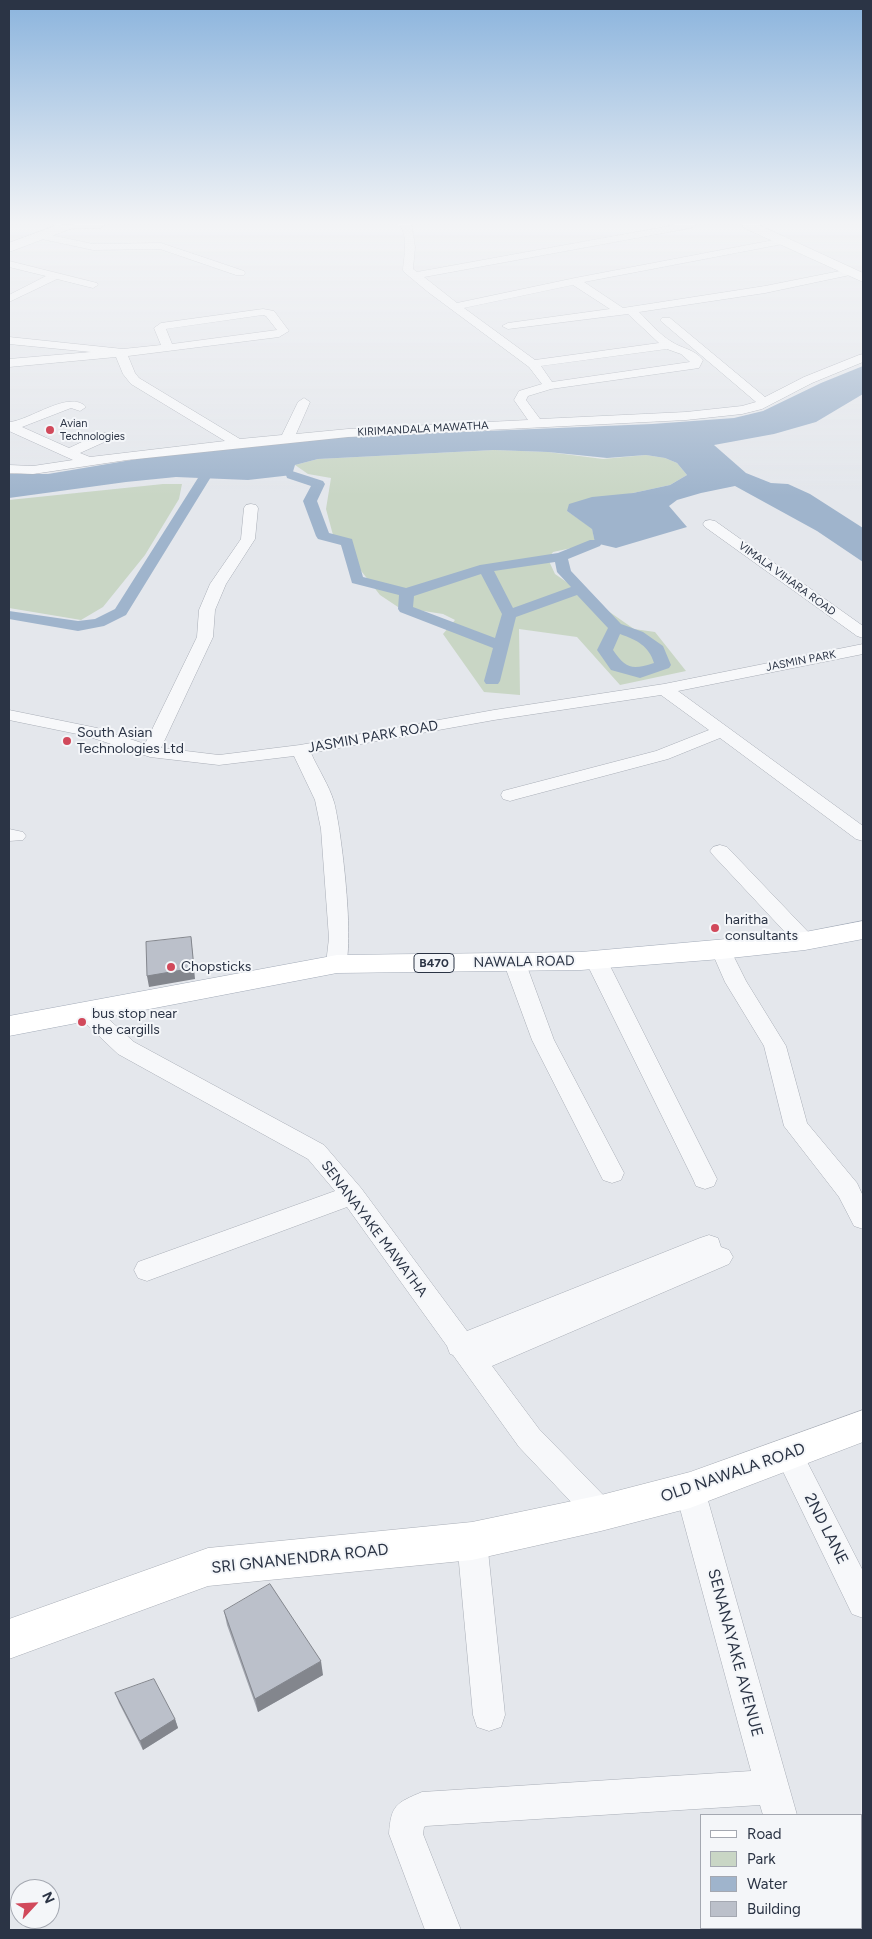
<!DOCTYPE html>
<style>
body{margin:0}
#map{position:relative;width:872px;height:1939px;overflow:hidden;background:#e4e7ec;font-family:Figtree,sans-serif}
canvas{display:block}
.frame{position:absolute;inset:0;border:10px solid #2b3445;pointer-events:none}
.legend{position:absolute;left:700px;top:1814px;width:162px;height:115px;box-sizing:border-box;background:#f4f6f9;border:1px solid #a4a8b1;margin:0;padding:6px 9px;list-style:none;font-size:15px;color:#2b3445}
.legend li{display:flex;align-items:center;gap:10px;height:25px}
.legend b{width:25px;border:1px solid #a4a8b1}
.north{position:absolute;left:10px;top:1879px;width:50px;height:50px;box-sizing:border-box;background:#f4f6f9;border:1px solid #a4a8b1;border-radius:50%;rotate:65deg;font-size:14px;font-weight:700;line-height:20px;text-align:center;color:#2b3445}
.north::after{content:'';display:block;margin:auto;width:18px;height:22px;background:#d1495b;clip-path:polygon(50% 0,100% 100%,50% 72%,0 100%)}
</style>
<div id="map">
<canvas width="872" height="1939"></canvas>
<div class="frame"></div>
<ul class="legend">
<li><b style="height:6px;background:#fff"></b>Road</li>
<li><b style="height:14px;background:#c9d6c5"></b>Park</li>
<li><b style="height:14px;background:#9fb4cc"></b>Water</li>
<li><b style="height:14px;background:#bbc0ca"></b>Building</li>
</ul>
<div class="north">N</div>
</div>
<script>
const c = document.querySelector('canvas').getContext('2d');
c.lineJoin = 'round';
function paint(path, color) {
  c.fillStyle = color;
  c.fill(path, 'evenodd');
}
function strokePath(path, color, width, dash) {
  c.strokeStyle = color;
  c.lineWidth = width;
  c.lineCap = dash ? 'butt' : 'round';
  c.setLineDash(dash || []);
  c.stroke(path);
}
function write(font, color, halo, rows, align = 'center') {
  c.font = font + ' Figtree,sans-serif';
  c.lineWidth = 4;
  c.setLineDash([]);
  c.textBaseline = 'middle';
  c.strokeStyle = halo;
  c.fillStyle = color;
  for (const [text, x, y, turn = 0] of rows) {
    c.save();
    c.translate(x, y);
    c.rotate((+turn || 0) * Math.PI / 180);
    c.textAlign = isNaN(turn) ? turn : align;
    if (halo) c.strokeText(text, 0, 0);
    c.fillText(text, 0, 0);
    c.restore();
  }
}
paint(new Path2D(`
 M494,450L548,452L603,459L646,455L665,458L677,463L687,475L670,485L633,493L567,511L592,528L595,543L553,552L548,559L555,574L634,629L655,632L686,671L620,685L577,637L519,629L520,695L484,692L443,634L455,620L443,614L398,607L380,595L333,535L326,509L331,478L308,474L295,465L318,459Z
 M163,484H182L179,499L145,555L103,607L81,620L9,608V500Z`), '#c9d6c5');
paint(new Path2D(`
 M863,366V394L816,422L774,434L714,445L746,473L771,483L788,484L810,494L863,528V562L817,531L735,486L701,493L677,500L669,506L687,527L616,548L595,543L592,529L567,511L569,504L592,497L633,493L670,485L687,475L677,463L665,458L646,455L607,458L548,452L494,450L318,459L295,465L292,475L248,480L176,477L126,482L9,498V474H48L155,456L322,438L652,424L734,418L763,411L821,383Z`), '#9fb4cc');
paint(new Path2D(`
 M216,455L222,459L126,615L104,626L78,631L9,619V611L78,621L95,619L115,609L210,459Z
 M292,471L323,481L325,484L317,501L329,533L352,539L363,577L406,588L480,565L558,553L590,540H600L602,543L600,546L568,559L571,571L621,624L643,632L663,646L671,665L669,668L640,678L611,670L597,650L608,628L577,595L516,617L500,681L498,684H486L484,681L493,648L400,612L398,609L399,595L352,583L341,545L318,539L316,536L303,501L311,486L287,478L286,475L287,472ZM555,562L557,572L571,587L513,608L494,571ZM481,574L502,614L495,638L413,607L414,596ZM620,634C637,640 649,646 654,663C632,670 626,669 613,650Z`), '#9fb4cc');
const street = new Path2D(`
 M62,225H105L100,228L66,229L62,228Z
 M399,225H411L412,227L415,247L413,269L417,272L675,225H696L691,228L424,277L457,303L575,278L784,238L788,239V243L584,282L623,308L765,286L850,269L855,272L850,275L765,293L639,312C649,322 660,335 672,342C683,349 694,349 703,360L699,368L551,389L528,396L526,400L540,419L686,412L742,406L756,402L662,322L660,320L662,318H670L765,397L804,377L859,355L863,354V362L812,383L762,409L742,414L686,420L348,437L127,460L33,474L9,473V465L33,466L73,460L9,431V422C29,421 70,389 86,407L80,411L71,408L22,427L69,448L101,433H111L113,436L111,439L80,453L90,457L225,441L131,384L123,374L116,357L9,367V359L91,352L9,344V337L123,349L161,345L154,328L161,323L263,309L274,311L289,331L279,337L128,356L135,373L139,378L240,439L282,435L298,402L304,398L310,402L296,434L348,429L528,420L514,400L519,391L542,384L529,367L428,292L404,272L403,270C404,257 409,235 399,225ZM573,285L610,309L508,323L502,326L508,329L628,314L659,343L535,360L464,308ZM263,315L266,316L277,330L172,344L166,329ZM667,349L681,354L690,362L552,382L541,366Z
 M41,233L93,244L161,243L244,271L245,273L244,275H236L160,249L93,250L37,238V234Z
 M9,261L97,283L98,285L93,288L57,279L9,302V295L46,276L9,267Z
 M251,504L256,505L258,508L255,539L226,584L215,610L213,637L161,748L219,755L300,745L494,710L664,684L863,644V654L678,691L863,826V841L856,839L720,738L668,759L517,799L510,801L503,799L501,795L503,791L656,751L709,730L661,695L494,720L311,753C318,769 329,785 334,802C341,827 356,950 344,969L337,971L330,969L326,964L329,938L321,829L315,800L294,756L219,765L150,757L87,736L9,720V710L97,728L145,744L197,637L199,610L210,584L241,539L244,508L246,505Z
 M710,520L715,521L863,626V638L857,636L705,527L703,524L705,521Z
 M9,829L23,832L26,836L23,840L9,841Z
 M720,845L727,847L812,936L815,941L812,946L805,948L798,946L713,855L710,851L713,847Z
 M721,943L728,945L746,981L786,1046L807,1123L857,1183L863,1196V1229L854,1226L839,1197L784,1126L764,1046L725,982L711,950L714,945Z
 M596,953L603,955L607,960L717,1179L714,1186L705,1189L696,1186L693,1179L585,960L589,955Z
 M514,954L521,956L525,961L554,1040L624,1173L621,1180L612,1183L603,1180L532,1040L503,961L507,956Z
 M87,1004L95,1007L134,1042L324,1145L361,1188L467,1331L700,1238L709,1235L718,1238L721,1247L729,1250L733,1257L729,1264L492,1366L539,1429L611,1503L616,1513L611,1523L601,1527L591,1523L519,1447L453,1355L450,1354L447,1346L347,1207L147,1281L138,1278L134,1270L138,1262L335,1191L308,1159L118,1054L79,1017L76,1012L79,1007Z
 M789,1442L799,1446L863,1571V1618L852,1614L775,1455L779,1446Z
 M690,1476L700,1480L705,1490L797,1815H763L760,1805L426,1826L424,1827L423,1834L461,1930H425L389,1834C391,1805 396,1803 422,1792L751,1771L675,1490L680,1480Z
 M472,1527L483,1531L487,1541L505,1715L501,1727L489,1731L477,1727L473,1715L457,1541L461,1531Z
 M796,1928H832V1930H796Z`);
const secondary = new Path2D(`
 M743,225H759L863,273V282L744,228Z
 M863,1410V1442L690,1508L601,1531L472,1560L208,1586L9,1659V1619L208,1548L472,1522L601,1495L690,1472Z`);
const primary = new Path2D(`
 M57,225H74L73,228L9,252V243Z
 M863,921V939L805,950L721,959L581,970L337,973L9,1036V1016L337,955L581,952L805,932Z`);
strokePath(street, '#a9aeb7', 1);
strokePath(secondary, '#a9aeb7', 1);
strokePath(primary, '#a3abb8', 1);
paint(street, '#f7f8fa');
paint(secondary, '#fff');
paint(primary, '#fff');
paint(new Path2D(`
 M224,1611L323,1675L258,1712L227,1625Z
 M115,1693L175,1719L178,1728L143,1750L119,1703Z`), '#a1a5ae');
paint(new Path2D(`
 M191,937L195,979L149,987L147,976Z
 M321,1661L323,1675L258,1712L255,1699Z
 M175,1719L178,1728L143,1750L140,1741Z`), '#83868d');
const building = new Path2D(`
 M191,937L194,968L147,976L146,942Z
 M270,1584L321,1661L255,1699L224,1611Z
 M154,1679L175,1719L140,1741L115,1693Z`);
paint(building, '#bbc0ca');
strokePath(building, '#83868d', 1);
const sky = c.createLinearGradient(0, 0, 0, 496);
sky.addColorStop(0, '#8bb4dd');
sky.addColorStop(0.45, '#f3f4f6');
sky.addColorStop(1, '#f3f4f600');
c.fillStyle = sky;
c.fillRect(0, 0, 872, 496);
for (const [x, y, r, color] of [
 [50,430,5,"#d1495b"],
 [67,741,5,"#d1495b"],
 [715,928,5,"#d1495b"],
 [171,967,5,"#d1495b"],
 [82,1022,5,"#d1495b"]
]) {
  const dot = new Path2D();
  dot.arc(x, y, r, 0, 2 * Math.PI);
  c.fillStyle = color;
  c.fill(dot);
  strokePath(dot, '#f4f6f9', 2);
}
write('11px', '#2b3445', '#f4f6f9', [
 ["Avian",60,424],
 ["Technologies",60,437]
], 'left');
write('11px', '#2b3445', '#f4f6f9', [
 ["KIRIMANDALA MAWATHA",423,429,-3],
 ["VIMALA VIHARA ROAD",787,579,36],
 ["JASMIN PARK",801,661,-11]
]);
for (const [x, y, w] of [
 [434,963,40]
]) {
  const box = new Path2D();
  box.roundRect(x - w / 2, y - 9.5, w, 19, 4);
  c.fillStyle = '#f4f6f9';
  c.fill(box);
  strokePath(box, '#2b3445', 1);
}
write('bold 12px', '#2b3445', null, [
 ["B470",434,963]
]);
write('14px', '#2b3445', '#f4f6f9', [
 ["South Asian",77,733],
 ["Technologies Ltd",77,749],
 ["haritha",725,920],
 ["consultants",725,936],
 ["Chopsticks",181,967],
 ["bus stop near",92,1014],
 ["the cargills",92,1030]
], 'left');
write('14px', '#2b3445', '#f4f6f9', [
 ["JASMIN PARK ROAD",373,737,-10],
 ["NAWALA ROAD",524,962,-1],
 ["SENANAYAKE MAWATHA",374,1229,53]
]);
write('16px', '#2b3445', '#f4f6f9', [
 ["OLD NAWALA ROAD",733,1473,-19],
 ["2ND LANE",826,1529,63],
 ["SRI GNANENDRA ROAD",300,1559,-6],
 ["SENANAYAKE AVENUE",735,1653,75]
]);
</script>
